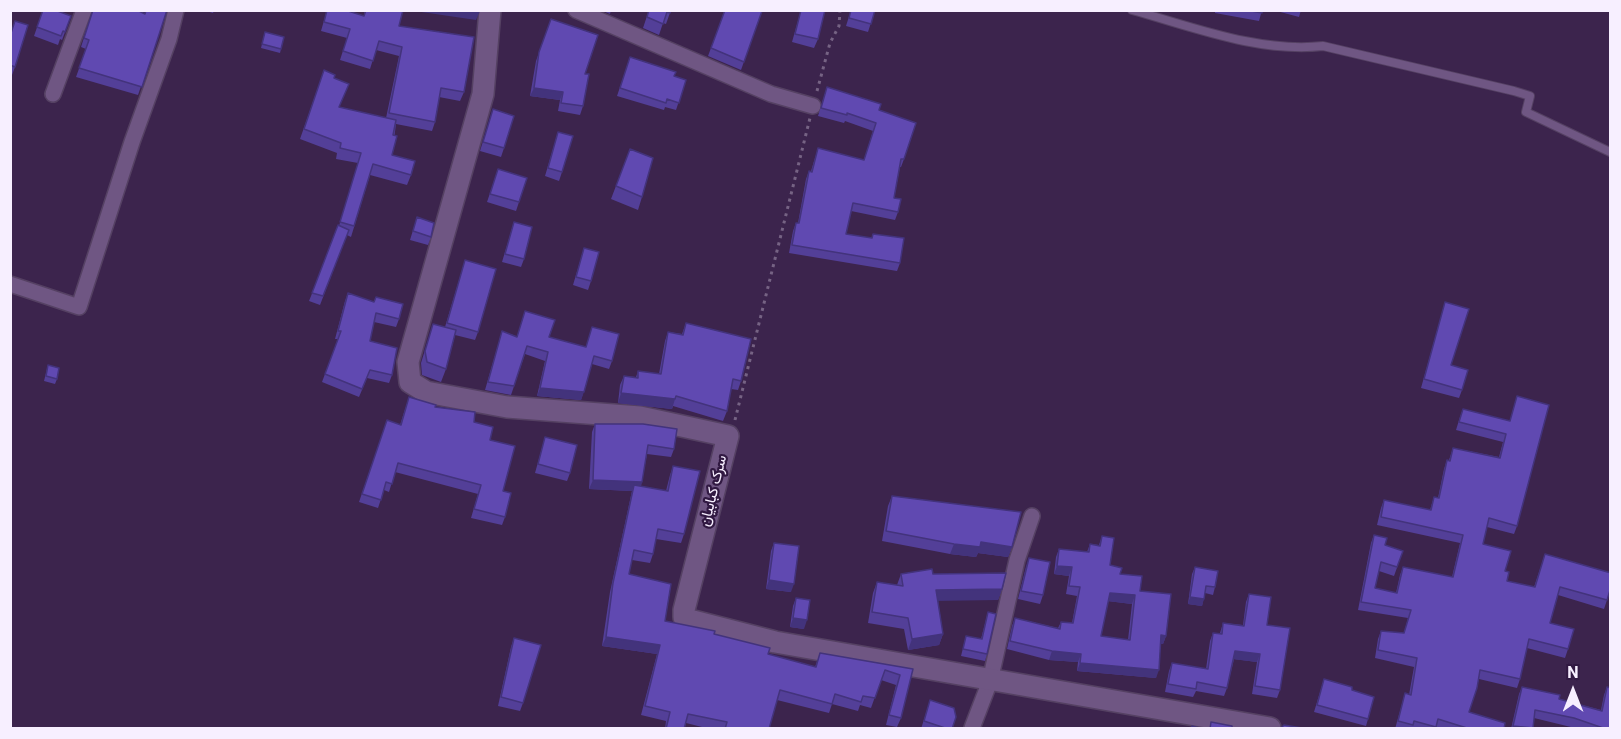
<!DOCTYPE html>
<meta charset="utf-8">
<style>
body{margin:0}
#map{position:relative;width:1621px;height:739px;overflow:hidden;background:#3c244d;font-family:Roboto,sans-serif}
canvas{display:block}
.frame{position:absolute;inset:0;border:12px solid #f7efff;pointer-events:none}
.north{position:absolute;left:1543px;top:661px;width:60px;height:60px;-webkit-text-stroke:4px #311942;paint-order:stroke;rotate:0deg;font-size:16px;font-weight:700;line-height:24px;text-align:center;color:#f7efff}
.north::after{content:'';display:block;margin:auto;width:21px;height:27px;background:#f7efff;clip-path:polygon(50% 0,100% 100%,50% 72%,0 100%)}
</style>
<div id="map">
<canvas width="1621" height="739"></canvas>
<div class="frame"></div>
<div class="north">N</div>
</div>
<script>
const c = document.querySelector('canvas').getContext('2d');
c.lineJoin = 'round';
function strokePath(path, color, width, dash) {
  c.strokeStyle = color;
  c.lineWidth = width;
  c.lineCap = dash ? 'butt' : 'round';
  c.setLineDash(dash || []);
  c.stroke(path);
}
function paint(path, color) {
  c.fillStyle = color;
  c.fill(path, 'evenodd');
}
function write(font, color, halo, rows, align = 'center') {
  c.font = font + ' Roboto,Vazirmatn,sans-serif';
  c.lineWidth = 4.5;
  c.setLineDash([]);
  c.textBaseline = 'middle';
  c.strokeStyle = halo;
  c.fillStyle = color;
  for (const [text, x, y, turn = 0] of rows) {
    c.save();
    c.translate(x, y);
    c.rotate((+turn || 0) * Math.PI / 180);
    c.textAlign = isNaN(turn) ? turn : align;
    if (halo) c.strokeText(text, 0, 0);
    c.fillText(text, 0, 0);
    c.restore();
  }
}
const lane = new Path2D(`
 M1132,10C1193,27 1259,53 1323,46L1514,91L1530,96L1526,112L1610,152`);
const street = new Path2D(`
 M576,10L771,94L813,106
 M53,94L84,10
 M10,284L79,307L132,142L169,39L176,10
 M972,728L990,681L1017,560L1032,516`);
const secondary = new Path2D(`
 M490,10L483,94L408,362L410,382L426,392L507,407L640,417L728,436L684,610V617L689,620L775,642L1270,728`);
strokePath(lane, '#554163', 10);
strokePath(street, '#554163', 18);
strokePath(secondary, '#554163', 24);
strokePath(new Path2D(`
 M817,91L830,43L839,26L840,10
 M735,420L810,118`), '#766384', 3, [3, 4.5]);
strokePath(lane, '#6f5683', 8);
strokePath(street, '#6f5683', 15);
strokePath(secondary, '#6f5683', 21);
paint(new Path2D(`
 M43,10L71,16L62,40L60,39L58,45L34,36Z
 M93,10L145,14L167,10L138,95L76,77L86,49L81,47Z
 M203,10H214L213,13Z
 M327,10L364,16L365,10H403L399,26L464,92L460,101L439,97L435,122L432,131L396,124L392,155L411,175L407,185L370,175L351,237L347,235L320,305L309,301L339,226L358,163L336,159L337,153L300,139L324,70L334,78L340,107L386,118L399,56L376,50L370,69L340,60L347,38L321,31Z
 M601,10H611L610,14Z
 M649,10H671L666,24L663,23L659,35L643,28Z
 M725,10L762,11L741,70L708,56Z
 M801,10H825L818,39L814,48L792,42Z
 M851,10H875L868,32L846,26Z
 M1215,10H1262L1259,21L1215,13Z
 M1273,10H1301L1299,17Z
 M551,19L585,74L583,106L580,115L558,111L560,100L530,96L536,61Z
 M10,35L15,67L12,75H10Z
 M264,36L281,49L280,53L261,48Z
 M630,57L674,76L686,80L676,110L665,107L664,110L617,96Z
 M827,87L879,110L904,159L901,167H900L894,198L898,212L895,220L851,211L846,234L872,238L873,234L900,263L897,271L789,253L793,231L796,223H798L806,179L809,171H811L818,148L864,160L873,131L845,121L844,123L818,116Z
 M493,109L504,148L501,157L480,151Z
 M558,132L562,172L559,181L545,176Z
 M630,149L642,197L638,210L611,199Z
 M498,169L527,178L516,211L487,202Z
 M417,217L431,237L428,245L410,240Z
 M514,222L524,259L521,267L502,262Z
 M584,248L591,281L588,290L573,285Z
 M465,260L478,332L475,340L455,335L446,369L441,382L422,375L421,363L433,324L445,327Z
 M348,293L374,302L376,297L399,319L396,327L374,322L370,341L392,375L389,383L367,378L359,397L322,382L338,339H335L345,301Z
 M1445,302L1451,365L1462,390L1459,398L1421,388Z
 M686,323L741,381L738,390L731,389L727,411L723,421L673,406L672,409L618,403L620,385L624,376L636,377L638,371L659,374L665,341L668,332L682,334Z
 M592,327L612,361L609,369L592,364L581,400L537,396L545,361L525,354L511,395L485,390L502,331L516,336L549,337L586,347Z
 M48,365L57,379L55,384L44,381Z
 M1517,396V526L1514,534L1487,527L1483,544L1505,571L1507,581L1534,587L1545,554L1607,600L1604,609L1558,595L1550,623L1568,649L1565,658L1527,648L1520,679L1517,688L1479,679L1469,712L1504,729H1395L1405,693L1409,695L1414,667L1375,658L1378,639L1381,631L1404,633L1408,618L1358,610L1371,543L1374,535L1385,545L1403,551L1394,576L1379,571L1375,588L1396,593L1400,575L1403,567L1452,577L1460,543L1377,525L1381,508L1384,500L1430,510L1434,497L1438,498L1444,469L1447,460H1449L1453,448L1499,457L1503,442L1456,430L1460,417L1463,409L1510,421Z
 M409,397L474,422L490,440L503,491L505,517L502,525L471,518L478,494L395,472L389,492L384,490L378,508L359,502L387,420L400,425Z
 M595,424L674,449L671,457L647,454L641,486L666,491L670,475L673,466L684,534L681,543L656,539L653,554L650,563L632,560L629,574L665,621L714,634L768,654L815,667L820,653L913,669L901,718L897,727L886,725L896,685L881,680L871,708L860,705L858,711L832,704L829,713L777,700L769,729H710L686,723L684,729H665L666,721L641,715L657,654L602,646L610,592L632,491L589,489L592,432Z
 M545,437L570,473L567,481L535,473Z
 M892,496L1012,547L1008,557L978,553L976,557L950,554L882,541L888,506Z
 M1102,536L1110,565L1140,591L1166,636L1163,644H1161L1156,678L1077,671L1078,662L1049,660L1007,649L1012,626L1015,618L1058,628L1061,622L1072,623L1077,596L1066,594L1069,576L1054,574L1056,557L1059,549L1087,552L1090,544L1099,545ZM1108,601L1132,604L1128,640L1101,636Z
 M774,543L791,592L766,589L771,551Z
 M1029,558L1043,595L1040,604L1018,599L1026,567Z
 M1195,567L1215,587L1213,595L1205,593L1202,606L1188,604L1192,574Z
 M901,574H933L1002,589L998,600H938L943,634L939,645L908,650L904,629L868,623L873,593L877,582L897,585Z
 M1249,594L1267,625L1280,690L1277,698L1252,694L1257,662L1234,659L1227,688L1224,696L1196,691L1193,697L1165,692L1169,671L1172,663L1206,669L1210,641L1213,633H1220L1223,623L1243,625L1246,602Z
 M796,598L804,629L790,627L793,606Z
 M988,612L987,654L985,661L961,656L966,636L981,639Z
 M514,638L523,703L520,711L498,706L511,647Z
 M1324,679L1352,690L1368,719L1366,726L1314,712Z
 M1522,687L1559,699L1601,710L1604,695L1607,687L1611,729H1579L1534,718L1533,729H1511L1519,694Z
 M930,700L952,729H921Z`), '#533f98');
paint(new Path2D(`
 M408,10H476L480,11L476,20Z
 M534,88L563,92L560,100L530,96Z
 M540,388L584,392L581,400L537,396Z
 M621,393L675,399L672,409L618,403Z
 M593,480L642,482L639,491L634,485L632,491L589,489Z
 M981,542L1012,547L1008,557L978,553L976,557L950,554L954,544Z
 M1057,566L1072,567L1069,576L1054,574Z
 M769,580L794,584L791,592L766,589Z
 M1002,589L998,600L932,601L936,590Z
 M1110,593L1135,595L1132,604L1107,601Z
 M1190,597L1204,599L1202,606L1188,604Z
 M793,618L807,620L804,629L790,627Z
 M943,634L939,645L908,650L912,639Z
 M1161,635L1166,636L1163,644H1158Z
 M606,637L660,645L657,654L602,646Z
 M1052,651L1081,654L1078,662L1049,660Z
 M1235,651L1260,654L1257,662L1232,659Z
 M1080,663L1159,670L1156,678L1077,671Z
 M1513,726L1533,728L1512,729Z`), '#43337c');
const building = new Path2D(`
 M43,10H55L71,16L65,32L63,31L61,36L37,27Z
 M93,10H137L145,14L146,10H167L142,87L79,68L89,40L84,38Z
 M327,10H345L364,16L366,10H403L399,26L474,37L464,92L441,88L435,122L389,113L402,47L379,41L373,61L343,51L350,29L324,22Z
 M649,10H671L670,13L667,12L663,24L647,17Z
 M725,10H759L762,11L744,62L711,48Z
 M801,10H825L818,39L795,34Z
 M851,10H875L871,24L849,18Z
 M1246,10H1262V13Z
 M551,19L598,35L585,74H589L583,106L561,103L563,92L534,88L539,52Z
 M15,21L28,25L15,67L10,65V36Z
 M265,32L284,37L281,49L262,44Z
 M630,57L676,72L674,76L686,80L679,103L667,99L666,103L620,88Z
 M324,70L335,75L334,78L349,84L339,107L396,120L393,135L397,136L392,155L415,161L411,175L373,164L354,226L340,222L361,153L340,148L341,143L304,129Z
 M827,87L881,104L879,110L916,123L904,159H901L894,198L901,199L898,212L853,203L846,234L872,238L873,234L904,238L900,263L792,245L796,223H799L809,171L812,172L818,148L864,160L876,123L847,113V115L821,108Z
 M493,109L514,116L504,148L483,142Z
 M558,132L573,136L562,172L548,168Z
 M630,149L653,158L642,197L616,186Z
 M498,169L527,178L519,202L490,194Z
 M417,217L434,223L431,237L413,231Z
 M514,222L532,227L524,259L505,254Z
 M338,225L349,230L323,296L312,293Z
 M584,248L599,252L591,281L576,277Z
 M465,260L496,269L478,332L447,323Z
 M348,293L374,302L376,297L403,304L399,319L376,313L370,341L397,348L392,375L370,370L362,389L325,374L341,331H338Z
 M1445,302L1469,309L1451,365L1468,370L1462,390L1424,379Z
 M525,311L555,320L549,337L586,347L592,327L619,334L612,361L594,356L584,392L540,388L548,352L527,346L514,386L488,382L502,331L517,337Z
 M686,323L751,339L741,381L733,379L727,411L676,396L675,399L621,393L624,376L638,378V371L661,374L668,332L683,335Z
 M433,324L456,330L446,369L427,362L425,351Z
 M48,365L59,368L57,379L46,376Z
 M1517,396L1549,405L1517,526L1489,518L1483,544L1511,551L1505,571L1509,572L1507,581L1535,587L1545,554L1611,573V587L1607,600L1560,587L1550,623L1574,629L1568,649L1529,639L1520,679L1480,670L1477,688L1469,712L1505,723L1504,729H1470L1438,719L1436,727L1414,721L1413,725L1398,721L1405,693L1411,695L1417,658L1378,650L1381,631L1404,633L1411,610L1361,602L1374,535L1387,538L1385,545L1403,551L1397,567L1381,562L1375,588L1397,593L1403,567L1453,577L1463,535L1381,517L1384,500L1431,510L1434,497L1439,498L1447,460L1450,461L1453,448L1500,458L1506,434L1459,422L1463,409L1510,421Z
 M409,397L436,405L435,407L475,412L474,422L493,427L490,440L515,446L503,491L511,493L505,517L474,509L481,485L398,463L392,484L386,482L381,500L362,494L387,420L401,425Z
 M595,424H643L677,429L674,449L648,445L642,482L593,480Z
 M545,437L577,445L570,473L538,464Z
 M673,466L700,471L684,534L658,529L653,554L634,550L629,574L671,584L665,621L715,631L714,634L770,648L768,654L816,667L820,653L913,669L901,718L889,715L900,675L885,670L875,698L863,696L861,702L835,694L832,704L780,690L769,729H725L727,722L688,714L684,729H666L670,712L645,706L660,645L606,637L613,583L634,485L668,491Z
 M892,496L1021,512L1012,547L981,542L980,547L954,544L886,531Z
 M1102,536L1114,538L1110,565L1122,568L1120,574L1142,576L1140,591L1171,594L1166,636L1161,635L1159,670L1080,663L1081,654L1052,651L1010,641L1015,618L1060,629L1061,622L1073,623L1080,587L1069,586L1072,567L1057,566L1059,549L1089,552L1090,544L1100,546ZM1110,593L1135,595L1130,640L1101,636Z
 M774,543L799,546L794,584L769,580Z
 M1029,558L1050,562L1043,595L1021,591Z
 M1195,567L1218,571L1215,587L1206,586L1204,599L1190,597Z
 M932,569L933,574L1006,573L1002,589L936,590L943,634L912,639L908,618L872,612L877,582L903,586L901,574Z
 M1249,594L1271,597L1267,625L1290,628L1280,690L1255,686L1260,654L1235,651L1227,688L1197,682L1196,689L1168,684L1172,663L1208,669L1213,633L1222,634L1223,623L1244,626Z
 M796,598L810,600L807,620L793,618Z
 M988,612L996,614L987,654L963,649L966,636L982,639Z
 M514,638L541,645L523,703L501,697Z
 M1324,679L1352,687V690L1374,697L1368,719L1317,705Z
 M1522,687L1560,695L1559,699L1602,711L1607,687L1611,688V729H1606L1574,718L1535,710L1533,728L1513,726Z
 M930,700L954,708L956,717L952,729H948L924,721Z
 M1211,722L1232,726V729H1210Z
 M1284,725L1302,728L1304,729H1280Z
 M1192,726L1202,729H1191Z`);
paint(building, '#6049b1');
strokePath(building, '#43337c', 1.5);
write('15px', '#f7efff', '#311942', [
 ["سرک کبابیان",714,491,-76]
]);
</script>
